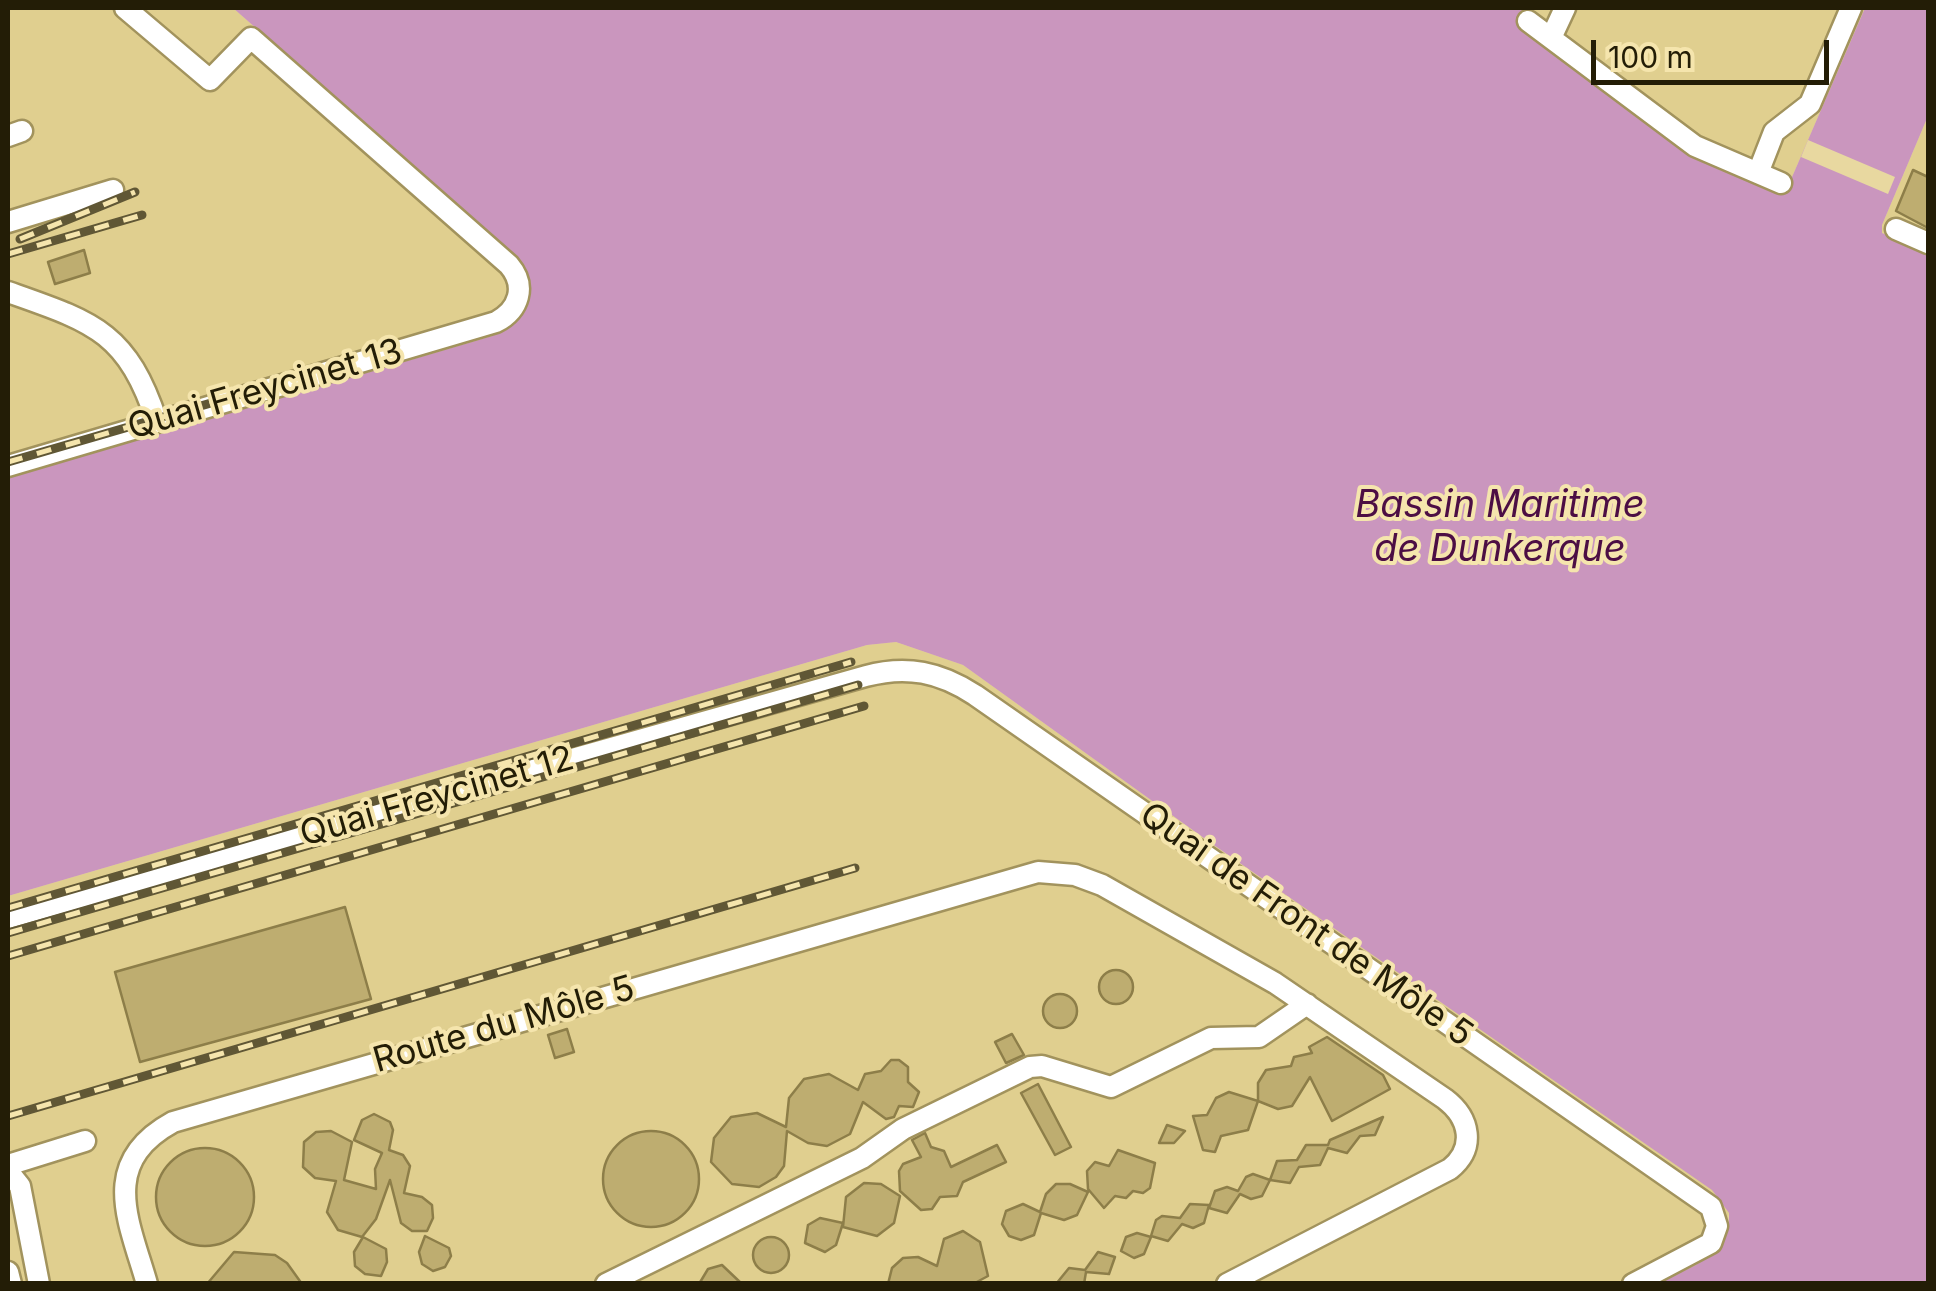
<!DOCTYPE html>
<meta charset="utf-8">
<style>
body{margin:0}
#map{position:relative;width:1936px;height:1291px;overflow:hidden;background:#e8d8a0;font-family:Inter,sans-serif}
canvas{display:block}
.frame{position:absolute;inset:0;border:10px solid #231d06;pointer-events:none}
.scale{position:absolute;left:1591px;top:40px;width:238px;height:45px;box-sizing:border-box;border:5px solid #231d06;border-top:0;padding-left:12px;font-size:30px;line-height:35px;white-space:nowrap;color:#231d06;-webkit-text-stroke:8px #f5e5ad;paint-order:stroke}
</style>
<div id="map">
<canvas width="1936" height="1291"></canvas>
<div class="frame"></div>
<div class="scale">100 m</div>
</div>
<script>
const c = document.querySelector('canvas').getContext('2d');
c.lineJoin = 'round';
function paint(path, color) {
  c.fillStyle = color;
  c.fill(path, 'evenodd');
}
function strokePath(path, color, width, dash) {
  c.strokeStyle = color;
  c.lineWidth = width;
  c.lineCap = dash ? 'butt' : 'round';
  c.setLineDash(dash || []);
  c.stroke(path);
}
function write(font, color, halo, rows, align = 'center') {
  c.font = font + ' Inter,sans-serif';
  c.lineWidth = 8;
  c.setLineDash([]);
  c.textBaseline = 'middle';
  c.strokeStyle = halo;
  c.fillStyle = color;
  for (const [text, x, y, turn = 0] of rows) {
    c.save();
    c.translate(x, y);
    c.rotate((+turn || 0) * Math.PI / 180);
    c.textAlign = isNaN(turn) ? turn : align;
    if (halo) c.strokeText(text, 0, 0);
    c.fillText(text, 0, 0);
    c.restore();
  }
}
paint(new Path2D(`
 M8,8H233L516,256L528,284L521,312L492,336L8,478Z
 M1533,8H1865L1789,184L1694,153L1520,27Z
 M1928,116V253L1882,233V225Z
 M896,642L963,665L1208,841L1712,1189L1729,1213L1720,1250L1657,1284H8V896L867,645Z`), '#e0cf8f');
paint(new Path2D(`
 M233,8H1533L1520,28L1694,153L1789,184L1865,8H1928V116L1882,225V233L1928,253V1283H1657C1691,1267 1730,1257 1729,1213L1712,1190L1208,841L963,665L896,642L867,645L8,896V478L492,336C525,322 537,285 516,256Z`), '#ca96be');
paint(new Path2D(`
 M1808,140L1895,177L1888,194L1801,157Z`), '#e8d8a0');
const building = new Path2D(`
 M1913,170L1928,177V228L1896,211Z
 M84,250L90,273L55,284L48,262Z
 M345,907L371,999L140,1062L115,972Z
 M1099 987a17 17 0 1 1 34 0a17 17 0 1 1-34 0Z
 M1043 1011a17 17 0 1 1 34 0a17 17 0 1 1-34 0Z
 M567,1029L574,1052L555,1058L548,1035Z
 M1012,1034L1024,1055L1006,1063L995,1042Z
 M1327,1037L1383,1075L1390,1089L1332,1121L1310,1077L1292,1106L1278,1109L1258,1101L1248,1130L1221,1136L1215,1152L1203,1150L1193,1116L1207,1115L1216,1098L1229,1092L1258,1101V1083L1266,1070L1291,1066L1294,1057L1312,1053L1309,1047Z
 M891,1060H899L908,1067V1082L919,1092L913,1107L899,1106L894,1117L886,1119L863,1102L850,1134L827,1146L808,1143L787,1131L784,1166L776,1177L759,1187L732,1184L711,1162L714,1138L731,1117L757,1113L786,1127L789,1098L804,1079L829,1074L858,1090L865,1074L881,1071Z
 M1038,1084L1071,1147L1055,1155L1021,1093Z
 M374,1114L390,1122L393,1130L389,1150L403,1155L410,1166L404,1193L422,1197L432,1205L433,1218L427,1231H412L401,1223L390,1180L376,1219L362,1237L338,1230L327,1212L336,1181L315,1178L303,1167L304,1142L316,1132L331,1131L352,1142L344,1180L376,1189L375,1169L382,1153L354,1140L362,1120Z
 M1383,1117L1375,1135L1360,1136L1347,1153L1328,1148L1320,1165L1299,1167L1290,1183L1270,1180L1277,1161L1297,1160L1306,1145H1328L1330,1140Z
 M1167,1125L1185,1131L1174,1143H1159Z
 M603 1179a48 48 0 1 1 96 0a48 48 0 1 1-96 0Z
 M925,1133L931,1147L944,1151L951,1167L997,1145L1006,1162L963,1182L957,1196L940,1197L932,1209L921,1210L900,1191L899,1171L903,1164L921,1157L912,1140Z
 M156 1197a49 49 0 1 1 98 0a49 49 0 1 1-98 0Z
 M1118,1150L1155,1163L1150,1188L1143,1193L1133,1191L1126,1198L1115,1196L1104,1208L1088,1189L1087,1171L1095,1162L1109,1166Z
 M1253,1174L1270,1180L1262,1196L1251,1199L1240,1194L1227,1213L1209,1208L1215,1191L1227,1187L1238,1191L1246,1177Z
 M864,1183L881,1184L900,1196L894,1223L877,1236L843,1227L846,1197Z
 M1056,1184H1070L1088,1192L1077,1215L1064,1220L1041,1213L1034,1235L1021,1240L1009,1236L1002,1224L1006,1211L1023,1204L1040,1212L1046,1194Z
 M1190,1204L1209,1205L1204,1223L1193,1228L1182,1224L1168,1241L1151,1236L1156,1220L1162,1216L1180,1218Z
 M820,1218L843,1223L836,1245L825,1252L805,1243L808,1225Z
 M963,1231L980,1242L988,1276L973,1284H888L892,1268L903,1258L918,1257L937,1266L944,1239Z
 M1137,1233L1151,1237L1144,1254L1134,1258L1121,1251L1126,1237Z
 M425,1236L449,1248L451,1256L445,1267L433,1271L422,1264L419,1252Z
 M363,1237L386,1249L387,1262L381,1276L365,1274L355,1266L354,1252Z
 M753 1255a18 18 0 1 1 36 0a18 18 0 1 1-36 0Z
 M234,1252L275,1255L287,1263L302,1284H207Z
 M1098,1252L1115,1257L1109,1274L1086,1272L1084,1284H1056L1069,1268L1085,1270Z
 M722,1265L742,1284H699L708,1269Z`);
paint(building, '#bead70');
strokePath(building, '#8d7e49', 2.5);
const minor = new Path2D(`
 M1528,21L1695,146L1781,183
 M1551,38L1565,8
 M8,136L22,131
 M1758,173L1774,132L1810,104L1851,8
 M8,222L113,190
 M1896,229L1928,243
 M8,292C93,322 127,331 157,422
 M8,466L496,322C519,310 527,286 509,265L251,38L210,80L125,8
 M8,918L866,676C907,665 940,672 975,695L1711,1207L1717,1226L1711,1243L1633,1284
 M8,1165L85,1141
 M8,1171L20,1186L39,1284
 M8,1272L11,1284
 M147,1284C129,1221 98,1163 173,1122L1038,872L1075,875L1102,885L1275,983L1445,1099C1470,1118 1476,1148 1450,1169L1227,1284
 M606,1284L862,1158L903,1129L1030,1067L1042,1066L1111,1087L1211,1038L1259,1037L1307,1004`);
strokePath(minor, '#a2935d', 25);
strokePath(minor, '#fff', 20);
const rail = new Path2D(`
 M20,239L135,192
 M8,254L142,215
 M8,462L266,387
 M8,908L851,662
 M8,933L858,685
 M8,956L864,706
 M8,1116L855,868`);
strokePath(rail, '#605735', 9);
strokePath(rail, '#f5e5ad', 5, [15]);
write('35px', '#231d06', '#f5e5ad', [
 ["Quai Freycinet 13",265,390,-16],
 ["Quai Freycinet 12",437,797,-16],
 ["Quai de Front de Môle 5",1306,925,35],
 ["Route du Môle 5",504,1025,-16]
]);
write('italic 38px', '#4c0e44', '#f5e5ad', [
 ["Bassin Maritime",1500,506],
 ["de Dunkerque",1500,550]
]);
</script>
